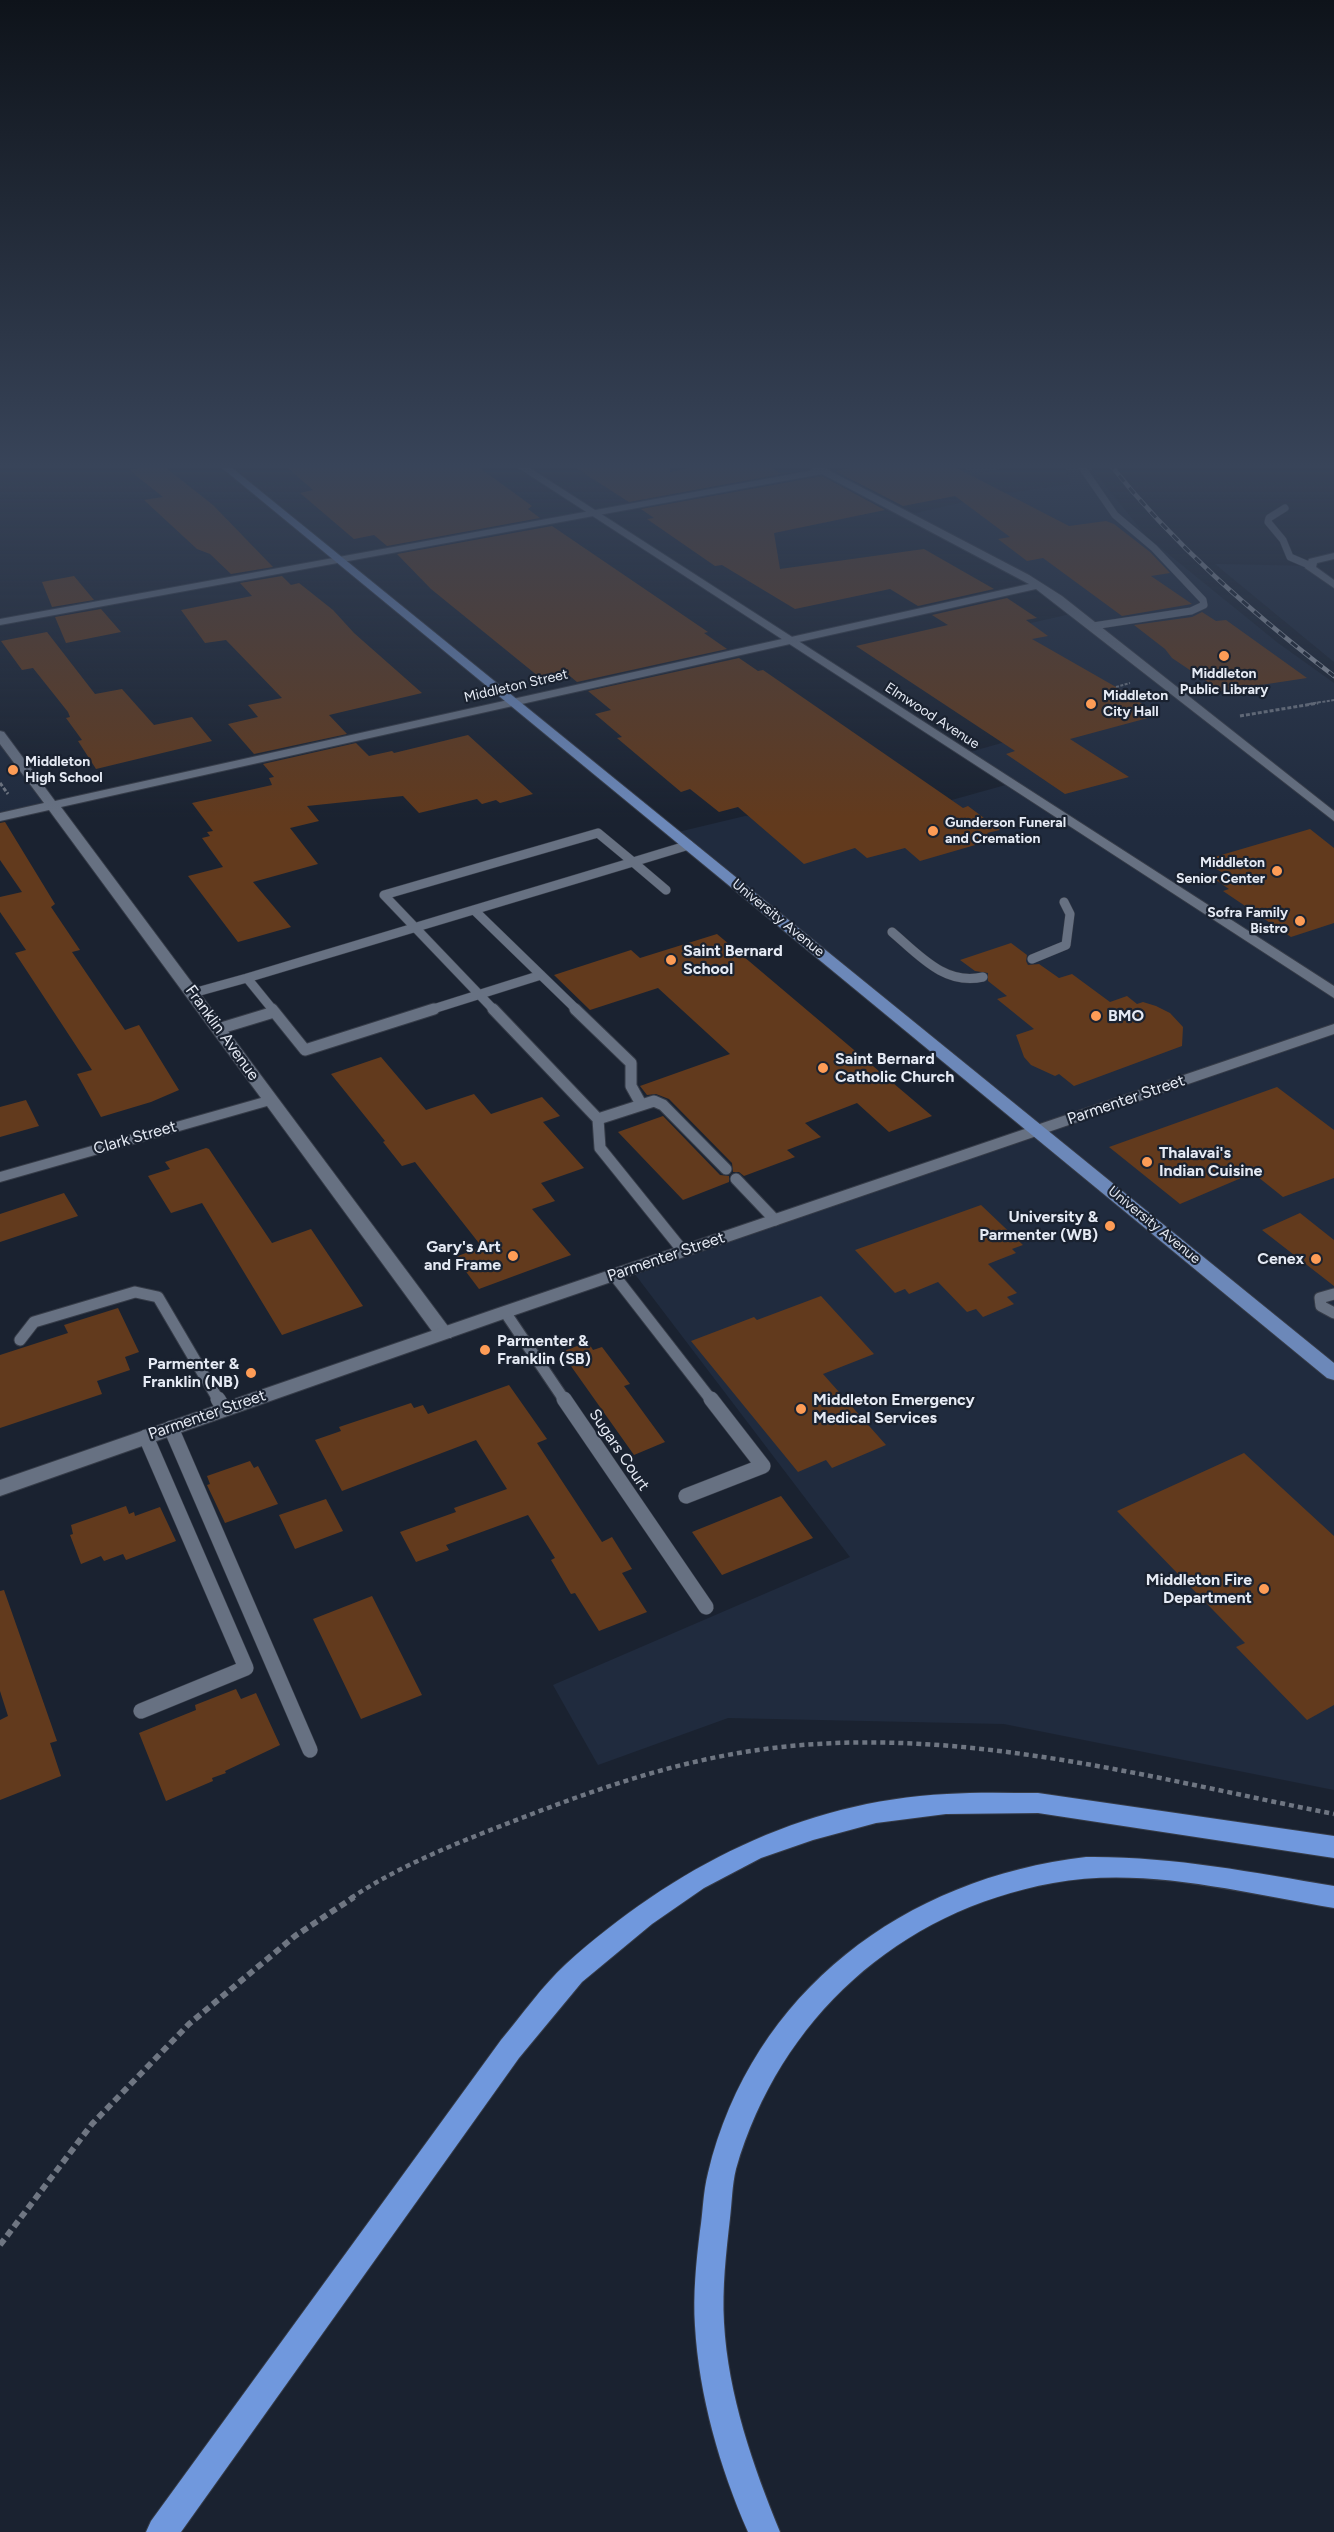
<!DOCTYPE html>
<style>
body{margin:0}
canvas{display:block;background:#1a2230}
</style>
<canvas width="1334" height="2532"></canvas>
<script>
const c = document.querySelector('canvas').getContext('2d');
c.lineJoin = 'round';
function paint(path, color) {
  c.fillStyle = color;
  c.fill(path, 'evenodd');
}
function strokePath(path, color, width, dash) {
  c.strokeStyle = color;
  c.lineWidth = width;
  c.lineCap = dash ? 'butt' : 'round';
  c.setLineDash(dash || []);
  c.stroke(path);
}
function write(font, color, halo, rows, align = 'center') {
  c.font = font + ' Figtree,sans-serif';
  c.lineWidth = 4.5;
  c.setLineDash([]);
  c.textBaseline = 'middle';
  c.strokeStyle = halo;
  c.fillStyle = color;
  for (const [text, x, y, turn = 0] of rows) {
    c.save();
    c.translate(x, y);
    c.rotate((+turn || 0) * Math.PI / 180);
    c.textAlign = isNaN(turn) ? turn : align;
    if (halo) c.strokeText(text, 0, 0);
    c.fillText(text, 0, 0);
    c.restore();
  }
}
paint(new Path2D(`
 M953,463H1029L974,474Z
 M1063,463H1087L1146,536L1278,643L1334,683V1790L1004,1724L728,1718L598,1765L553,1685L850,1557L631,1269L1037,1130L674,833L745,816L866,824L1009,784L963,754L1058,727L960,639L1075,613L1058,598L908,515L989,496L1071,484Z
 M1215,564L1311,566L1334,585V662Z
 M0,735L53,805L0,817Z`), '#202b3e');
paint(new Path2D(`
 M282,463H473L532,506L528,509L540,518L387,546L374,535L354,539L300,493L313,490Z
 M568,463H670V472L703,465L708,468L731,463H764L782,474L629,502Z
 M877,463H947L1069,526L1106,521L1114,524L1150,552L1170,573L1151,576L1192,604L1122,616L1043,558L1027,561L998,539L1010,537L955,496L903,506L835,471Z
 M161,464L213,505L273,567L231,574L210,554L197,549L144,500L163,497L129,470Z
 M822,476L885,510L774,533L780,569L924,549L994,589L918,606L890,589L795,609L722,565L715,566L647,519L654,518L641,509Z
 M552,526L708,632L704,633L727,649L577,682L565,672L538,676L431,589L397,554Z
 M74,576L94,600L52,607L42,582Z
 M282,576L291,585L299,583L333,610L354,633L422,693L329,715L347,734L254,754L228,724L258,717L248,705L282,698L226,640L205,643L181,610L252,596L240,583Z
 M1007,598L1037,618L1026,620L1048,636L1032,639L1116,687L1159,715L1070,739L1129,777L1065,794L1006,754L1015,751L856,646L948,625L932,615Z
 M101,609L121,632L66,643L55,617Z
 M1202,612L1216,621L1226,620L1307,678L1221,691L1172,658L1165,649L1134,625L1192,617Z
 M47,632L95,694L122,689L154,725L192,717L212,741L96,769L78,741L82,740L66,718L70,717L68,712L33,668L22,670L1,641Z
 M739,658L758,671L763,670L963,808L968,806L1000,830L987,833L996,839L920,861L905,848L867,858L855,848L804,864L738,807L719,812L690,789L681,792L617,738L622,737L595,714L611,710L588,691Z
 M468,735L533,794L500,803L496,800L482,804L477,799L419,813L403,796L307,806L319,821L290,828L318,864L253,882L291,927L238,942L188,876L223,867L202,838L210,836L207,832L213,831L192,803L272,785L269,778L274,777L263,764L356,743L369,756L392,751L394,753Z
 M5,822L55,904L51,907L80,950L72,952L125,1030L139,1025L179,1090L151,1102L101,1117L77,1074L92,1070L15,953L26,950L0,912V897L22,892L0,860V823Z
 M1310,829L1334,848V923L1291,937L1223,891L1229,889L1213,878L1225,874L1213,867L1221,865L1211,858Z
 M717,934L932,1116L889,1132L857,1103L805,1123L821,1137L787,1150L795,1157L744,1176L739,1172H733L732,1163L669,1099L656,1094L647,1095L640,1086L730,1054L658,988L590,1010L554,975L631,950L640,958Z
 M1011,943L1027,955L1026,961L1028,965L1039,964L1059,978L1072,974L1110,1002L1127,996L1137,1004L1143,1002L1156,1006L1170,1013L1183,1027L1182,1046L1074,1086L1059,1074L1055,1076L1031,1065L1024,1057L1016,1035L1034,1029L997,999L1007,996L988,981V973L975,971L960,960Z
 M381,1057L426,1110L474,1094L491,1114L542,1097L560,1116L543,1122L584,1168L541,1183L555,1201L532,1209L571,1255L479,1289L455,1257L482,1247L415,1162L402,1166L383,1142L385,1141L331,1074Z
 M1277,1087L1334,1130V1178L1283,1197L1253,1173L1180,1204L1109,1147Z
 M26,1100L39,1126L0,1137V1107Z
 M663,1116L720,1175L729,1176V1182L683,1200L618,1132Z
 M206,1148L209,1149L272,1243L311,1229L363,1306L282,1335L202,1203L171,1213L148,1176L170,1169L165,1162Z
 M64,1193L78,1216L0,1242V1214Z
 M981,1205L1023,1245L1012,1249L1016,1253L988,1264L1017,1293L1007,1297L1014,1304L983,1317L976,1309L967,1312L938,1282L909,1294L905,1289L895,1293L855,1250Z
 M1300,1213L1334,1240V1286L1262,1230Z
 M821,1296L874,1354L823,1374L886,1445L832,1468L826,1460L798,1472L691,1341L754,1317L757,1320Z
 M118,1308L139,1352L125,1357L130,1370L97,1381L102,1394L0,1428V1355L68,1333L64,1325Z
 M588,1342L593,1350L602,1347L630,1384L624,1386L665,1442L634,1455L561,1352Z
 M509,1385L547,1439L537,1443L602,1542L612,1537L632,1569L622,1573L647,1612L599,1631L575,1593L571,1594L551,1560L555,1558L528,1515L446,1545L449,1550L416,1562L400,1532L456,1512L454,1508L507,1489L476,1440L342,1491L315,1440L341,1431L339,1427L411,1403L414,1408L423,1405L428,1414Z
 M1244,1453L1334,1536V1705L1307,1720L1236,1647L1245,1643L1117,1511Z
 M250,1461L254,1468L258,1466L278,1504L225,1523L207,1485L210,1484L207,1476Z
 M781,1496L813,1538L722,1575L692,1532Z
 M326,1499L343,1531L295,1549L279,1515Z
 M126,1506L129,1514L134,1512L135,1516L160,1507L176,1541L126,1560L123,1554L104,1561L101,1556L81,1564L70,1535L73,1534L71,1525Z
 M4,1590L57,1741L50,1743L61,1776L0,1800V1720L8,1716L0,1691V1591Z
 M372,1596L422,1695L361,1719L313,1619Z
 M236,1689L241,1699L256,1693L280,1745L225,1771L226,1773L212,1778L213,1781L166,1801L139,1733L196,1710L195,1705Z`), '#623a1d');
const laneFar3 = new Path2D(`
 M977,463H985
 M1079,463L1115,515L1154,548L1203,600L1204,605L1191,611L1093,626
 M1285,508L1269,518L1268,522L1283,540L1290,557L1311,566`);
const laneFar2 = new Path2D(`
 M474,910L577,1010
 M892,932C919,955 945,986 983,977
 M1032,959L1066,945L1070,914L1064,902
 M193,993L247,978
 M273,1010L247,978L633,862L666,890
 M430,1010L541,975
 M494,1010L384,895L598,833L633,862L689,845`);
const laneFar1 = new Path2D(`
 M272,1009L305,1050L434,1009
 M493,1009L598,1119L600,1148L683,1251
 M575,1009L631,1063V1086L641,1104
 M218,1029L274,1012
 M598,1119L654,1101L663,1105L726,1169
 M736,1179L775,1220
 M614,1275L712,1401
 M1334,1294L1320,1298L1321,1306L1334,1313
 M505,1312L565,1401
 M20,1340L34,1322L135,1292L158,1297L219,1401`);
const lane = new Path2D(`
 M218,1399L224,1409
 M564,1399L706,1607
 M171,1428L310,1750
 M686,1496L763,1466L711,1399
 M141,1711L246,1668L146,1437`);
const street = new Path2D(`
 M815,463L1029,575L1062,596L1334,811V821L1036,589L61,807L453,1333L451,1338H437L267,1106L0,1182V1172L261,1098L49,810L0,821V813L44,803L0,744V731L4,732L55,801L1029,584L822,474L0,625V619L814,470L809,466Z
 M1334,553V559L1317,563L1316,567L1334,580V588L1305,568L1309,559Z`);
const secondary = new Path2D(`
 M511,463H522L1334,986V998Z
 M1334,1024V1034L512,1316L0,1496V1480L498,1308Z`);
const primary = new Path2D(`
 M216,463H226L1334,1363V1380L1327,1378Z`);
const highway = new Path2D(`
 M1038,1793L1334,1836V1858L1038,1813L946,1814L876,1823L813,1840L761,1858L704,1888L652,1924L582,1982L519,2058L181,2532H146L151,2521L501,2040C522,2015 542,1986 566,1964C673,1868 801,1801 947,1794C977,1792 1008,1793 1038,1793Z
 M1086,1857C1170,1856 1251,1872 1334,1886V1908C1243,1893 1145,1866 1053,1883C899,1911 780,2018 736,2169C732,2185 732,2202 730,2218C726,2253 722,2288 724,2323C728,2395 753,2466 780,2532H748C720,2468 699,2396 695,2326C693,2295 696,2263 700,2231C703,2212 703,2192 708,2173C752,1991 905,1878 1086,1857Z`);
strokePath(laneFar3, '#363c48', 8);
strokePath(laneFar2, '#363c48', 10);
strokePath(laneFar1, '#363c48', 13);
strokePath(lane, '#363c48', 16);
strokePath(street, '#363c48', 2);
strokePath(secondary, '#363c48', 2);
strokePath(primary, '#363c48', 2);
strokePath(highway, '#363c48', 2);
strokePath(new Path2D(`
 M1116,687L1130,683
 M1309,704L1334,700`), '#6f7682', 2, [3, 1.5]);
strokePath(new Path2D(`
 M1240,716L1318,703
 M0,783L8,794`), '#6f7682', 3, [4, 2]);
strokePath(new Path2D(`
 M351,1898C407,1861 470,1838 532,1814C610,1784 689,1758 773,1748C961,1725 1151,1778 1334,1814`), '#6f7682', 4.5, [5, 4]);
strokePath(new Path2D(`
 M0,2245L92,2124L189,2024L295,1936L354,1897`), '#6f7682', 6, [7, 4.5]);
strokePath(laneFar3, '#677182', 7);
strokePath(laneFar2, '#677182', 9);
strokePath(laneFar1, '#677182', 11);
strokePath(lane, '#677182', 15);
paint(street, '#677182');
paint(secondary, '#677182');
paint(primary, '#6c88b9');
paint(highway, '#7098dd');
const rail = new Path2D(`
 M1109,463C1174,545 1251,612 1334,676`);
strokePath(rail, '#9399a4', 4.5);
strokePath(rail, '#1a2230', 3, [8]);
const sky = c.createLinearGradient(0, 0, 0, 818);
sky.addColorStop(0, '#0e131a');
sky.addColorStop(0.57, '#384459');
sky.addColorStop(1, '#38445900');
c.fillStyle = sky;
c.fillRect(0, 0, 1334, 818);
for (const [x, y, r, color] of [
 [1224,656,6,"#fd9c56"],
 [1091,704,6,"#fd9c56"],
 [13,770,6,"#fd9c56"],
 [933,831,6,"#fd9c56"],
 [1277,871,6,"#fd9c56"],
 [1300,921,6,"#fd9c56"],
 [671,960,6,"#fd9c56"],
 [1096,1016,6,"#fd9c56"],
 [823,1068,6,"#fd9c56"],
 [1147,1162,6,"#fd9c56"],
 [1110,1226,6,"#fd9c56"],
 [513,1256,6,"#fd9c56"],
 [1316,1259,6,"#fd9c56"],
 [485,1350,6,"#fd9c56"],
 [251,1373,6,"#fd9c56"],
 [801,1409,6,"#fd9c56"],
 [1264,1589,6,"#fd9c56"]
]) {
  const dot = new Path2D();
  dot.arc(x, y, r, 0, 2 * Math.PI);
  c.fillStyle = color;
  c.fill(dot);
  strokePath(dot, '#1a2230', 2);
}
write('bold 14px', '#e5eaf4', '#1a2230', [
 ["Middleton",1224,674,"center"],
 ["Public Library",1224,690,"center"],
 ["Middleton",1103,696],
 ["City Hall",1103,712],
 ["Middleton",25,762],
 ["High School",25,778],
 ["Gunderson Funeral",945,823],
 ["and Cremation",945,839],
 ["Middleton",1265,863,"right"],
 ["Senior Center",1265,879,"right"],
 ["Sofra Family",1288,913,"right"],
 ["Bistro",1288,929,"right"]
], 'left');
write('14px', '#e5eaf4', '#1a2230', [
 ["Middleton Street",516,686,-13],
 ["Elmwood Avenue",932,716,33],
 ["University Avenue",778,918,39],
 ["University Avenue",1154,1225,39]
]);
write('bold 16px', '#e5eaf4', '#1a2230', [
 ["Saint Bernard",683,951],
 ["School",683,969],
 ["BMO",1108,1016],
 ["Saint Bernard",835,1059],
 ["Catholic Church",835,1077],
 ["Thalavai's",1159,1153],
 ["Indian Cuisine",1159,1171],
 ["University &",1098,1217,"right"],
 ["Parmenter (WB)",1098,1235,"right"],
 ["Gary's Art",501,1247,"right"],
 ["and Frame",501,1265,"right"],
 ["Cenex",1304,1259,"right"],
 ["Parmenter &",497,1341],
 ["Franklin (SB)",497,1359],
 ["Parmenter &",239,1364,"right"],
 ["Franklin (NB)",239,1382,"right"],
 ["Middleton Emergency",813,1400],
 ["Medical Services",813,1418],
 ["Middleton Fire",1252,1580,"right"],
 ["Department",1252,1598,"right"]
], 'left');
write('16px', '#e5eaf4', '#1a2230', [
 ["Franklin Avenue",222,1033,54],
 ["Parmenter Street",1126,1100,-19],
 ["Clark Street",135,1138,-16],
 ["Parmenter Street",666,1257,-19],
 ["Parmenter Street",207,1415,-19],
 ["Sugars Court",619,1450,56]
]);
</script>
